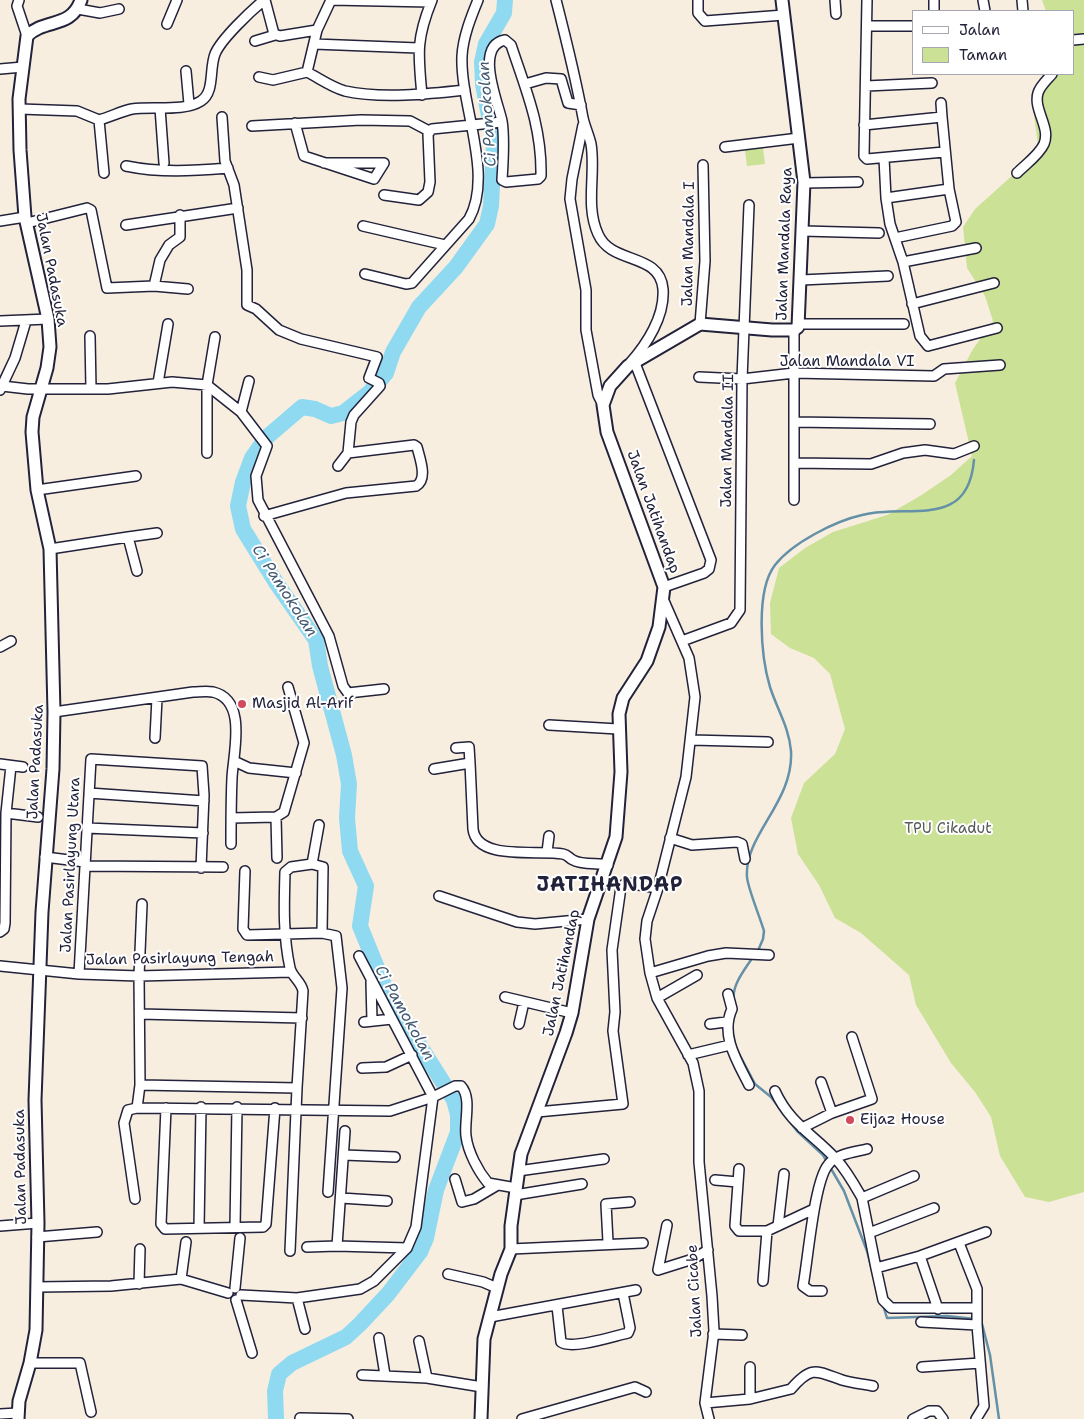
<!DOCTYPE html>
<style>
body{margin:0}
#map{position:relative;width:1084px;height:1419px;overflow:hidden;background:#f8eee0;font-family:"Shantell Sans",sans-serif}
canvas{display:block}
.legend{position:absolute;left:912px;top:10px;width:162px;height:65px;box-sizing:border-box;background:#fff;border:1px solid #a7a7b1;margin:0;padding:6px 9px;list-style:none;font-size:15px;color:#22223b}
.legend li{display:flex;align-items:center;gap:10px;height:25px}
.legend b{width:25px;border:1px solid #a7a7b1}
</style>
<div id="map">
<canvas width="1084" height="1419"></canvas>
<ul class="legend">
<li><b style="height:6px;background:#fff"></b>Jalan</li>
<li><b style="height:14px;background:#cbe196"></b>Taman</li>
</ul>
</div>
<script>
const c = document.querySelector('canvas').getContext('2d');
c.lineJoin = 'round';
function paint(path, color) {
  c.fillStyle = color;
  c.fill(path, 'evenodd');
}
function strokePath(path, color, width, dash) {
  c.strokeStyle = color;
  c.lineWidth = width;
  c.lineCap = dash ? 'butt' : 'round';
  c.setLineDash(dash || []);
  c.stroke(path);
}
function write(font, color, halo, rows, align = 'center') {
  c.font = font + ' "Shantell Sans",sans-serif';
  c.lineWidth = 4;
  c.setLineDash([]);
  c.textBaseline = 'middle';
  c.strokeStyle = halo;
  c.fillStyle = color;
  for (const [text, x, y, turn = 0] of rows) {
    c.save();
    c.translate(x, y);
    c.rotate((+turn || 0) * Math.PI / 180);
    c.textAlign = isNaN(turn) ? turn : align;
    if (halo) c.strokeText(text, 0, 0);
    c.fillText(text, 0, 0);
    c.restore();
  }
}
paint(new Path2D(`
 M1042,0H1084V1192L1049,1202L1025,1197L1000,1156L991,1117L975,1092L951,1063L916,1005L909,975L861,933L835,918L819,885L798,854L791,818L804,783L835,754L845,729L830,674L814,658L790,648L771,634L770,603L779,568L805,548L833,532L887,515L920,496L951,475L972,456L955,383L973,349L993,321L985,296L967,268L963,227L975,209L1024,165L1038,145L1031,94L1048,74H1073V11H1046Z
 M763,148L765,164L747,166L745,150Z`), '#cbe196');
strokePath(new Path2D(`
 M757,953L763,939L764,931C760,917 748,889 747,877C744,835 794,802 791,751C789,727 777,709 770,687C761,657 755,591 775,565C792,543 835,521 862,515C908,503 968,531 974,460
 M734,1001C731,986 745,969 753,957
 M733,1036L736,1048L755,1084L771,1097L797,1131L823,1155L844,1191L867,1251L876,1286
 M883,1305L887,1318L947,1316L975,1319
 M981,1320L990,1355L999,1419`), '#6490a8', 2.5);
strokePath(new Path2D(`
 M276,1419L275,1391L279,1374L292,1363L346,1337L360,1324L388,1294L420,1252L426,1238L436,1190L458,1132V1115L454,1100L408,1027L384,985L360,926L366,886L350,851L347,818L349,784L344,755L320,666L316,640L277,584L243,529L238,506L243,482L252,458L267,437L302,407L315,409L331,416L343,413L370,392L386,373L393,352L419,307L456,267L487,224L491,206L494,143L483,84L482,62L486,44L504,13L505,0`), '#90daf1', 16);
const minor = new Path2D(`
 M19,0L17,6L27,36
 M265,0L274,34L280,36L317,30
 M331,0L431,2
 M556,0C566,39 576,79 583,118C585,127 589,135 591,144C596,173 585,206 598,234C611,265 660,252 663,289C665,316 647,344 630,363
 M698,0V13L705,21L784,15
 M835,0L836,14
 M867,0L864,156L867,159L944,152
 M934,0V11
 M983,0L985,11
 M1022,0L1023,11
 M78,9L100,13L119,9
 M167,24L177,0
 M868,26H913
 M505,40L511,45C526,90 542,127 541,176L538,179L506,182L502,180C503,161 505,140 502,121C498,102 474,46 505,40Z
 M1073,40L1084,39
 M255,41L275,35
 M314,44L418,48
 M0,69L23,67
 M186,71L189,104
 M307,72L317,30L331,0
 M259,77L273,80L307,72C319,78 331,87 345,91C380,99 429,94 465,90
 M525,84L546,78L561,79L568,103L581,105
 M866,86L932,83
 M422,95C418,54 416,39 432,0
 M941,103L942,117
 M160,108L164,163
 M20,109L77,111L99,120C110,117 122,111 132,109C152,106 184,112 201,101C215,92 209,69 215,54C221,39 251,11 264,0
 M222,117L225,161L234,185L247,270V305L256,309L279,330L301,339L377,357L369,378L379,383L380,386L354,415L351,422L348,453L338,466
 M99,120L104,173
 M295,123L304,156L374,179L384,163H324
 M583,125L572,179L570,199L586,290V330L598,395L603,405
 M864,125L942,117L949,189L956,222L952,226L895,238
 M252,126L361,120L410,121L429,131
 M725,147L799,138
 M884,158L886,198L890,224L903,262L920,336L928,346L997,328
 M126,166C160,173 192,171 228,168
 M1017,173C1026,164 1039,155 1044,144C1051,127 1033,110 1038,93C1040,86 1047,80 1052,74
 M804,183L858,182
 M384,195L419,200L428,192L430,182L428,134L432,129L502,122
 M886,198L949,189
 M0,221L25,217
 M27,223L87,208L91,210L107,288L154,286L188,289
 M126,225L238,208
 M363,226L445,245
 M803,231L879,233
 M903,262L976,248
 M365,274L406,284L412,283L469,219C494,174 460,105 462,56C463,37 471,17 478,0
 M801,280L888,276
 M154,286L160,260L169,245L180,237V215
 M912,304L994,283
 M0,321L48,319
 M700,324L705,261L703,165
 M799,324H904
 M90,336L91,389
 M635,363L711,560L709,569L704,573L664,587
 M699,377L742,379L794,373L934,376L944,369L1000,365
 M158,383L168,324
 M2,386L28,389H108L172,382L207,385L241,412L267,446L256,476L258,500L329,636L343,686L348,693L384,689
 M0,390L15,358L26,321
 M241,412L249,381
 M794,422L930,424
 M207,453V385L215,337
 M794,463L871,464L903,453L925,450L954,454L974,446
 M37,490L136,476
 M794,500V330
 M264,516L346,493L416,486C428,479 420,459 417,447L414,445L348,453
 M128,537L157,533
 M50,549L128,537L137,571
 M664,601L689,658L695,697L686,777L658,888L647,921L645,939L650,973L657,998L693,1063L699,1091V1162L712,1296L714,1331L705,1403L709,1419
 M682,641L731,623L740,610L742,379L749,205
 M0,647L11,641
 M54,712L193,692C199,692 207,691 213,692C248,700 233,754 232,778C231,800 231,822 231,844
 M549,725L618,729
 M155,738L157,698
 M692,740L768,742
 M456,748L469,747L470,763
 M234,761L249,768L296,773
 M0,764L23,767
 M434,769L470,763L473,829C477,862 540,849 563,854C568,855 569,858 573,860C581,865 598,863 608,865
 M89,793L204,801
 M6,813L38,817
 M276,817L277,858
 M231,818L276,817L284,812L304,743L288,687
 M319,825L312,864L323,867L322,933
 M87,828L203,833
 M670,838L692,845L737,842L742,844L745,859
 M547,852L549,836
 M45,857L85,862
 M85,866L223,867
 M245,871L243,929L247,935L322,933L336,936L342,988L328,1192
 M439,896L517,922L535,924L588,919
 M142,904L139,976L140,1085L137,1108L390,1111L433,1097L455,1086H461C472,1098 464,1121 466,1136C468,1152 478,1171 488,1183L516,1188
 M0,932L4,929L5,923L6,813L11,766
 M0,966L79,974L139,976L291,972
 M650,973L708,956L726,953L769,955
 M79,974L91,759L202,766L204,795L201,868
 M371,982L372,1021
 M728,994L732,1009C720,1035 737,1061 749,1085
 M505,997L572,1013
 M657,998L697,975
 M140,1014L302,1018
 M364,1022L392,1019
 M519,1024L524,1002
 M710,1024L726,1022
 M688,1055L730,1045
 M362,1068L386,1067L412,1055
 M821,1082L832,1113
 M140,1085L297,1088
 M775,1091C790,1124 813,1134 836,1159C847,1171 854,1184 862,1198
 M166,1108L161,1224L165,1229L263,1227L266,1224L275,1108
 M537,1112L623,1104L613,1031L615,1012L612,950L621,887L626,883L658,888
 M802,1128L832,1113L872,1099L852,1037
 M345,1131L337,1246L407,1248
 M344,1155L395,1157
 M739,1169L735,1226L739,1231H767L814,1209
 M518,1171L604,1159
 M914,1176L862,1198L869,1233L934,1208
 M455,1179L462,1202L474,1199L496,1186
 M715,1180L738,1182
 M515,1195L582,1184
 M341,1198L387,1201
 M135,1199L124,1123L128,1110L137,1108
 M667,1225L658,1270L693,1259L708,1250
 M0,1226L38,1223
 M778,1226L784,1174
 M235,1227L237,1107
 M199,1228L201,1107
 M869,1233L876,1268L920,1256L986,1232
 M37,1237L97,1232
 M608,1242L606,1204L630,1202
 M959,1243L977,1289V1325L984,1406L976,1419
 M307,1247L337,1246
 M511,1249L643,1243
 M290,1251L297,1088L303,991C301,981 292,977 290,968C283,936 284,905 285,872L291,867L312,864
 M920,1256L938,1309
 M876,1268L883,1300L891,1308H977
 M448,1274L483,1282L497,1288
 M181,1279L186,1242
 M763,1281L767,1231
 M139,1284L140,1249
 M37,1287L111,1286L181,1279L228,1293
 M235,1288L240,1238
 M822,1291H810L803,1286C808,1260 814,1182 828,1165C835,1154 855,1152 867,1149
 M241,1295L297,1298L360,1289L374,1281L407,1248L416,1227L433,1097L359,956
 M297,1298L305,1329
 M236,1300L252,1353
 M557,1306L561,1342C572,1350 614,1336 628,1333L630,1328L623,1293
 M490,1317L636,1290
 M921,1322L977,1325
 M713,1334L742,1335
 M379,1338L385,1375
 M419,1341L427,1378
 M30,1363H80L91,1412
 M922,1367L980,1363
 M362,1375L427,1378L482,1387
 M750,1399L791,1389C812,1365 816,1371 842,1380C852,1383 863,1384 873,1386
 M705,1403L750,1399V1367
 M0,1414L18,1413
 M300,1418L348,1419
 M522,1419L635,1387L646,1392
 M913,1419L929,1411H937L943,1419`);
const tertiary = new Path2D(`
 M18,1419L19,1401L30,1363L36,1330L38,1223L35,1100L42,912L53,769L54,712L50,549L37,490L32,432L33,417L47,368L50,347L48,319L25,217L20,150L19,99L27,36C45,18 71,29 81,0
 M481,1419L484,1339L501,1274L511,1249V1226L521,1154L566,1033L572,1013L588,919L616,837L621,772L619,714L623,698L647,661L659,627L664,587L607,432L603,405L610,386L628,366L700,324L772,330H794L798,327L804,182L782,0`);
strokePath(minor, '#22223b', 12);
strokePath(tertiary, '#22223b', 15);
strokePath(minor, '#fff', 9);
strokePath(tertiary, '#fff', 11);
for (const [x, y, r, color] of [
 [242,704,5,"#d1495b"],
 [850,1120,5,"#d1495b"]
]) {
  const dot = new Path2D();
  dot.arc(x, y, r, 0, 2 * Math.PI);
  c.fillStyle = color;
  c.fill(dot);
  strokePath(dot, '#fff', 2);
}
write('15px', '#22223b', '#fff', [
 ["Jalan Mandala I",689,244,-89],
 ["Jalan Mandala Raya",785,244,-88],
 ["Jalan Padasuka",51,270,79],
 ["Jalan Mandala VI",847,362],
 ["Jalan Mandala II",728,441,-89],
 ["Jalan Jatihandap",653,512,70],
 ["Jalan Padasuka",36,762,-87],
 ["Jalan Pasirlayung Utara",71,865,-87],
 ["Jalan Pasirlayung Tengah",180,959,-1],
 ["Jalan Jatihandap",562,973,-78],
 ["Jalan Padasuka",21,1167,-91],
 ["Jalan Cicabe",695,1291,-93]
]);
write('15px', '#22223b', '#fff', [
 ["Masjid Al-Arif",252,704],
 ["Eijaz House",860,1120]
], 'left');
write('15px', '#555b56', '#fff', [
 ["TPU Cikadut",948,829]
]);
write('italic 16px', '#435972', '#fff', [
 ["Ci Pamokolan",488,114,-94],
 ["Ci Pamokolan",284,591,57],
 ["Ci Pamokolan",404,1013,61]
]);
c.letterSpacing = '1px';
write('bold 20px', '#22223b', '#fff', [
 ["JATIHANDAP",610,886]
]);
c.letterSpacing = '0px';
</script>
